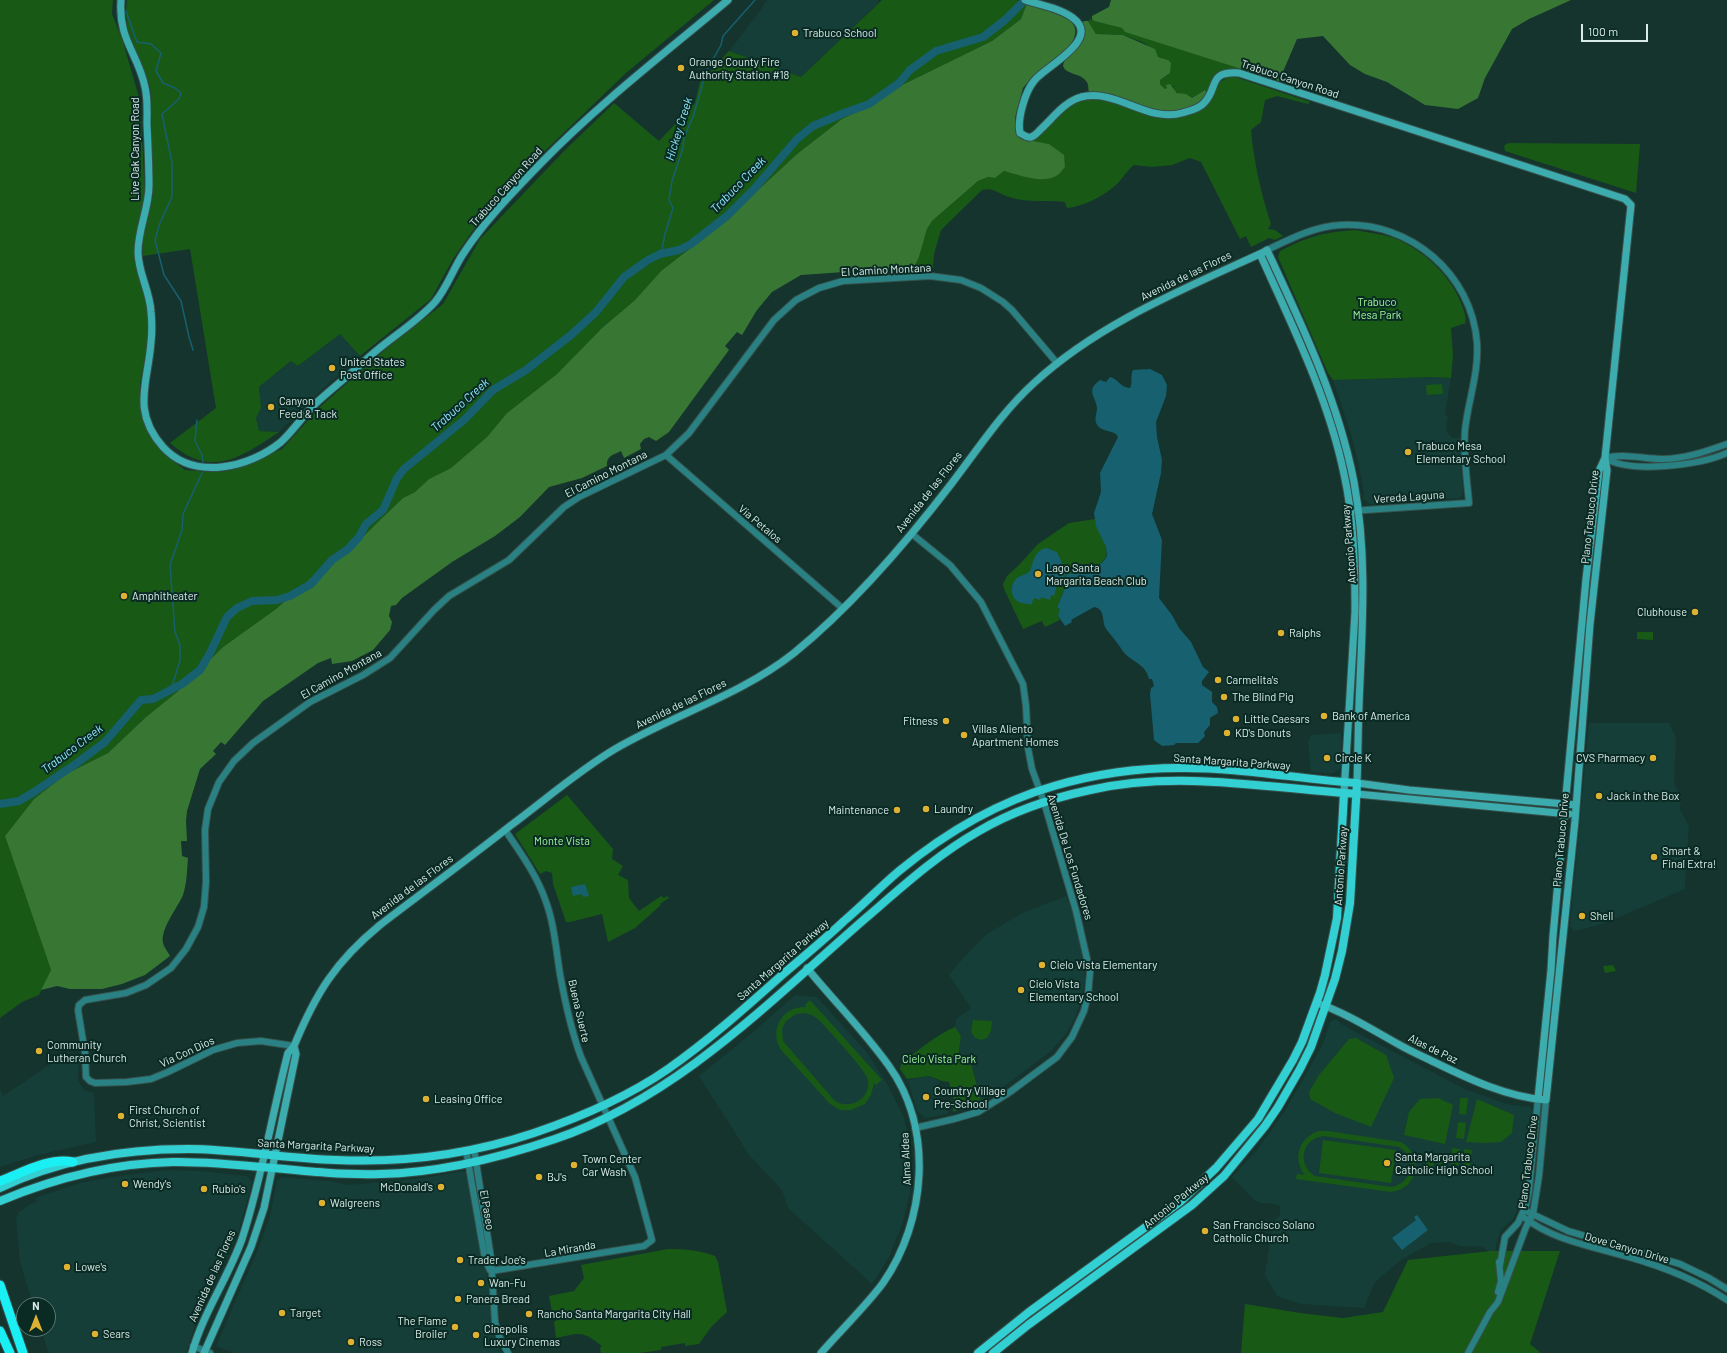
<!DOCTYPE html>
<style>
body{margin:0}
#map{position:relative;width:1727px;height:1353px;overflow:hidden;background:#15342e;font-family:Barlow,sans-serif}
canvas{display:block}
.north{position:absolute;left:16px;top:1297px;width:40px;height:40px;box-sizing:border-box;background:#0a2a24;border:1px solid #5d7772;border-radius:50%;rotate:0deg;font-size:11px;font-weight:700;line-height:16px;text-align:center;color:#daebe7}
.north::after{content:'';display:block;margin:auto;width:14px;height:18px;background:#dfb133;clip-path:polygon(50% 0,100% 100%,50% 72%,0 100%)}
.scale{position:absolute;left:1581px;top:24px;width:67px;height:18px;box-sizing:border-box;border:2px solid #daebe7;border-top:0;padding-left:5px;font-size:12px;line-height:14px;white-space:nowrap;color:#daebe7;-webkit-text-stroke:3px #0a2a24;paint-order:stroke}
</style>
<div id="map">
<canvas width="1727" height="1353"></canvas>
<div class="north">N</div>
<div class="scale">100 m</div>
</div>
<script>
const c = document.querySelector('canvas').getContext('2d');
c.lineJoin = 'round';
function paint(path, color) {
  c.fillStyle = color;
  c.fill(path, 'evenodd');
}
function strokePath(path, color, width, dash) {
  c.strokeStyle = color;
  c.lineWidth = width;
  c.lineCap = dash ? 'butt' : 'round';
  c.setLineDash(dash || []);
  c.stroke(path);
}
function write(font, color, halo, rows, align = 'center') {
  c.font = font + ' Barlow,sans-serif';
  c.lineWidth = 4;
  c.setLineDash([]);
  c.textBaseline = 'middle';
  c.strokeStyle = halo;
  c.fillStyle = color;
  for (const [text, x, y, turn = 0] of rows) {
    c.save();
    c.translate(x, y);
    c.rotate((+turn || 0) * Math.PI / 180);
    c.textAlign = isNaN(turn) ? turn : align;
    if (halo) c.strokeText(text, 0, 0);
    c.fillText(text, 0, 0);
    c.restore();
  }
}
paint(new Path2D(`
 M767,0H878V3L801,77L729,51L756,16Z
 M340,334L360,356L316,395L279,432L259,431L256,418L261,408L259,387L292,361L298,366Z
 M1432,377L1451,378L1445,415L1448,416L1446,428L1448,434L1453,438H1460L1463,494L1460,498L1370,504L1363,499L1364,494L1359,466L1351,434L1333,380Z
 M1589,723H1669L1676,737L1674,784L1681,798L1680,809L1689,826L1685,889L1610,921L1595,926L1574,931L1570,926Z
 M1341,733V768L1332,774L1311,772L1308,742L1311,735Z
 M1066,896L1072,911L1083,956L1085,980L1081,1001L1074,1020L1066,1034L1051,1051L1006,1085L981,1101L971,1063L968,1060L958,1058L961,1036L955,1027L956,1019L971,1008L949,975L965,956L987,934L1022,913Z
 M795,995L817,997L867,1053L888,1085L904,1118L910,1145L912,1171L910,1192L903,1222L889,1257L872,1284L788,1208L782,1190L749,1155L699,1076L752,1033Z
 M1335,1019L1346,1027L1465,1089L1506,1104L1531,1107L1533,1112L1528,1176L1524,1185L1523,1199L1513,1219L1501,1230L1497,1241L1495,1252L1490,1253L1483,1247L1459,1246L1450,1242L1431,1243L1401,1260L1375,1282L1364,1308L1301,1304L1277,1296L1265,1275L1273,1222L1280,1215V1206L1270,1203H1261L1254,1200L1232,1177L1256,1151L1285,1111L1322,1046L1330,1022Z
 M79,1056L78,1081L84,1090L94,1093L96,1142L38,1155L0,1167V1090L3,1096L55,1061Z
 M929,1076L940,1081L937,1087L942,1107L948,1111V1114L925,1118L917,1111L908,1080Z
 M166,1170L200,1171L247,1176L252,1182L239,1230L196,1322L186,1353H50L48,1351L41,1329H48V1305H33L20,1262L16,1219L18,1213L29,1205L37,1202L35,1198L80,1183L111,1177Z
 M464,1171L469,1175L493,1307L491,1325L493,1334L502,1353H234L216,1346L259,1247L270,1216L277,1180L282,1177L330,1181L348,1185L424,1178Z`), '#143e37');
paint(new Path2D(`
 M0,0H113L112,14L123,42L140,101L145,193L136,240L148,305V330L147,346L140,385V400L143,416L155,441L168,457L185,470L209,472L228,471L282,449L321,406L386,349L443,304L480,239L565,150L614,103L659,141L695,103L700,82L729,51L801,77L882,0H1016L1027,3L1021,19L992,41L896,88L869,106L842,119L797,154L719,226L661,271L635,300L602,328L557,374L507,413L487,437L451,468L429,479L415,492L403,498L381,519L346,554L311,578L276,609L223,647L177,692L146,717L108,753L66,774L34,799L5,836L51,970L39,995L22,1002L0,1018Z
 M127,0H714L626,73L520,175L480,220L453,259L431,299L360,356L340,334L298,366L291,361L259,387L261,408L256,418L259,431L279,432C240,458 211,479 170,443L216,408L190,249L143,256V239L153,195L151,93C145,57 121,41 127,0Z
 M1092,19L1094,21L1122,28L1126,32L1249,71L1248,74L1229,70L1208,93L1205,90L1192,98C1190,97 1188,95 1186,95C1180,93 1175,94 1173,86L1165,89L1160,84V80L1168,75V60L1158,57L1154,49L1142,42L1123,35L1096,34L1088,21Z
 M1228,77H1235L1310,102L1308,104L1277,96L1265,100L1261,122L1251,130C1254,163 1261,193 1271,224L1268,229L1275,230L1283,236L1275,240L1269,238L1251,247L1246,236L1240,239L1201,162L1190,158L1172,165L1152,167L1134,165C1127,170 1123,178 1117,184C1104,196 1085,206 1067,208L1065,202C1047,199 1028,204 1009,197C999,194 993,187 982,190L941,230L934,254L933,268L911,269L915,265L919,257L927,229L932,221L978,181L988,177L995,178L1004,171C1026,177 1048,186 1065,167L1049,144L1028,141L1040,135L1072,104L1089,99L1106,101L1165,119L1195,112L1206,107L1219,83Z
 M1508,143L1640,144L1636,193L1505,151L1504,146Z
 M1355,230C1370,233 1385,234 1399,240C1429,254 1457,282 1465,315C1466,318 1465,321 1466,323L1451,328L1453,355L1451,378L1432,377L1333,380L1328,373L1278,257L1280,251C1307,237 1324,232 1355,230Z
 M1442,384L1443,394L1427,395L1426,385Z
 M1095,519C1098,539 1120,554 1094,568C1085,573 1077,575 1067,574L1063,587L1065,588L1057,608L1061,609L1058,616L1060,620L1045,627L1042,621L1023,629L1004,589L1003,584L1007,576L1019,565L1038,544L1069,523Z
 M1637,632H1653V640L1637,639Z
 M567,795L613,849L612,859L623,866L618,875L628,880L629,898L639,911L661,896L664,898L667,896L669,898L661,903L660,906L635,928L608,942L602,914L570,922H566L553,884L552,873L546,871L540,874L515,834Z
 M1613,965L1616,971L1605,973L1603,966Z
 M810,1000L882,1080L876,1085L874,1083L871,1095L865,1104L851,1110H840L830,1104L782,1051C768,1032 781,1006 806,1007L805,1005ZM804,1013L812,1015L819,1020C828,1030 866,1070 868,1080C871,1099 850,1110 835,1101L783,1041L782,1029L786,1021L796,1014Z
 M973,1020L992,1021L991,1031L987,1038L981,1040L975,1038L971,1032Z
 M955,1027L961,1036L958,1058L968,1060L971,1063L981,1101L953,1112L954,1100L949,1082L942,1081L929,1076L907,1079L900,1069L901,1064C918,1050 935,1036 955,1027Z
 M1356,1038L1386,1055L1394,1078L1371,1127L1335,1113L1310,1099L1309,1092L1319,1075L1349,1039Z
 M1438,1098L1453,1105L1445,1144L1404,1135L1409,1112L1420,1099Z
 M1460,1098H1468L1466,1115L1459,1114Z
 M1477,1099L1514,1115L1512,1133L1501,1142L1483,1143L1466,1142Z
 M1458,1122L1466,1123L1464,1139L1456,1138Z
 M1319,1131H1328L1401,1142C1425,1156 1418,1189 1391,1192L1296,1179L1297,1174L1305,1175C1292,1159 1299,1137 1319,1131ZM1324,1136L1399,1147C1418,1158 1412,1184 1391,1187L1315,1176C1296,1164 1302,1138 1324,1136Z
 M1323,1140L1396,1150L1391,1183L1319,1173Z
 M1452,1148L1460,1149L1459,1165L1451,1164Z
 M1464,1149L1472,1150L1470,1166L1463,1165Z
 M1427,1155L1434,1156L1433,1172L1425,1171Z
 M1438,1156L1446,1157L1444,1173L1436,1172Z
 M668,1249C685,1249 699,1250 715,1256L718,1262L727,1312L712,1326L699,1344L685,1346V1343L661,1347V1350L640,1353H601L600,1348L602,1346C581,1330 581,1333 556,1338L554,1322L557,1320L555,1314L552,1312L549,1296L574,1291L584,1278L581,1265Z
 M1491,1251H1560L1530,1344L1541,1353H1241L1245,1304L1300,1313L1343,1318L1383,1312L1408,1260Z`), '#195916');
paint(new Path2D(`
 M1111,0H1571L1529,19L1512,29L1485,78L1478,98L1458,109L1425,105L1387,82L1365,74L1350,65L1323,36L1297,39L1279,81L1125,32L1122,28L1094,21L1092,19V16L1109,7Z
 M1027,3C1048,10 1092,17 1069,47L1032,77L1023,88L1015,118L1016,132L1022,139L1049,144L1064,155L1065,167C1062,170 1060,174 1056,176C1041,184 1019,175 1004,171L995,178L988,177L978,181L932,221L927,229L919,257L915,265L911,269H887L801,275L772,292L757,310L742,335L737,332L725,346L729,350L669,432L656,441L649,437L644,439L640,444L641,449L624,458L621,451C613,455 606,456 607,466L582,478L549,487L520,517L495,536L452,562L402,598L396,605L391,606L389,616L392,622L390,630L373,650L352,661L332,664L331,658L318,663L263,701L225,745L221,742L213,751L216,754L200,769L187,811L186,821L187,841H181L182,856L188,858C187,870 187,883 183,895C178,907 160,929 163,943C164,947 168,952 170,956L145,975L122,984L102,989H70L57,986L41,990L51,970L5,836L34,799L66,774L108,753L146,717L177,692L223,647L276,609L311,578L346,554L381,519L403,498L415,492L429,479L451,468L487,437L507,413L557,374L602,328L635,300L661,271L719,226L797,154L842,119L869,106L896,88L992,41L1021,19Z
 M1085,21H1088L1096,34L1123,35L1155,49L1158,57L1168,60L1171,63L1170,73L1160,80V84L1165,89L1167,88L1166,85L1170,84L1177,93L1186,94L1192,98L1205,90L1208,93L1203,101L1194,107L1166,113L1089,93C1088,89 1089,84 1086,81C1081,73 1066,75 1063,66C1064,56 1076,53 1080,44C1084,37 1082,29 1082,22Z`), '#387733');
paint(new Path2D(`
 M1150,369L1162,375L1167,385L1166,396L1156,422L1157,437L1162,460L1161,473L1152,514L1162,540L1159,598L1172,615L1179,628L1191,642L1203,667L1209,672L1202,681V685L1212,692V702L1217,707L1218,713L1210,718V725L1204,732L1205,736L1198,743H1176L1174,745L1162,746L1154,740L1150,694L1151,688L1154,686L1152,679H1149C1146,663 1130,662 1122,650C1119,644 1107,631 1105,627C1102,619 1105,609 1094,607L1071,620L1072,622L1065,626L1058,616L1060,609L1057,608L1065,588L1063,587L1067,573C1081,576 1102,569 1107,555L1106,547L1096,526L1094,513L1101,492L1100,473L1118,437C1115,430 1105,432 1100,428C1092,421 1097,415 1097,408C1096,396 1085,391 1100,380L1106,382L1110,377C1118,379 1121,388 1130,388C1133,383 1130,376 1133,370Z
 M1046,548L1057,552L1062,563L1067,568L1061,586L1057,585L1054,596L1051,595L1050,600L1041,597L1040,600L1034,598L1031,605C1027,603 1022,604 1019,602C1010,598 1010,585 1016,579C1020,575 1026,575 1030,571C1034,561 1034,551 1046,548Z
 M585,884L589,896L583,897L582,894L573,896L571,887Z
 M1417,1215L1428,1230L1402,1250L1392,1238L1416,1220L1414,1217Z`), '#166070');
strokePath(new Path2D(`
 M126,11L137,42L151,44L161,53L156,71L163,83L175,88L181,93L179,99L162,114L172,163V197L160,223L155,240L164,275L181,301L189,337L193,350
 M660,254L662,249L665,234L673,208L669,200L672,181L683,148L684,138L694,114L706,72L721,45L723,36L755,0
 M197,420L195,441L202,455L203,462
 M171,689L180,661V645L175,632L170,565L182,530L183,514L202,473`), '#166070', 1.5);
strokePath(new Path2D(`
 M0,804L19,801L34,792L77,763L105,742L141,700L153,699L182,684L200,670L210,653L227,617L237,608L252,601L277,600L290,596L311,584L332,560L348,549L359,537L366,524L383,510L397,478L404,469L464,420L493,390L526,370L571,335L596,312L624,277L648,260L660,254L679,250L691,244L727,216L754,189L797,139L813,126L844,113L869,104L899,83L910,70L936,51L983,37L1005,20L1025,0`), '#166070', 8);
const tertiary = new Path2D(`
 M1267,250C1290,239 1315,226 1341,225C1410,221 1472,274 1477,343C1479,373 1468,401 1465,430C1463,454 1467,479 1469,503L1351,511
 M666,455L842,608
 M1605,458C1630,474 1700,465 1727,453
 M1605,458C1623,453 1644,459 1663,459C1685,459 1707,451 1727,444
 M912,534L950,565L981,602L1023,684L1026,706L1028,748L1032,769L1044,802L1076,911L1090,972L1088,995L1084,1011L1072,1037L1057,1057L1010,1092L978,1112L954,1119L915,1128
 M294,1046L261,1041L237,1043L213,1050L168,1072L151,1079L127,1082L95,1083L90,1081L86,1077L85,1053L78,1010L79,1005L85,1000L126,993L146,985L171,968L186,949L198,927L204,907L206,882L205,830L208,809L219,782L234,761L253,743L310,702L363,675L390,658L434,610L449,596L509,560L564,507L579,497L666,455L689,433L774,320L796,300L819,288L843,281L930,276L961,280L981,288L1003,302L1012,310L1057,363
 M474,1149L491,1258L495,1322L499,1336L508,1353
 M466,1150L485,1259L490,1270
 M1524,1210L1568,1231L1680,1264L1709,1278L1727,1289
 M1522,1216C1554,1241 1591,1246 1629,1257C1664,1267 1697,1280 1727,1300
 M1500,1265L1505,1237L1518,1223L1526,1205L1529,1190L1538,1099
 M491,1271L644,1246L652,1240L635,1177L581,1057C571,1030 565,1002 560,974C556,949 554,922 545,899C536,874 520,852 505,830
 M1498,1292L1501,1281L1499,1262
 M193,1346L210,1353
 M1468,1353L1490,1312L1498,1302L1526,1227L1533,1214L1539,1176L1546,1100`);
const secondary = new Path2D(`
 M121,0C118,40 138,53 145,87C148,99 147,112 147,124C148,145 149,165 149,186C149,208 138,229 138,252C138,273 150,291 151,312C152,322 152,333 151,342C148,383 131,411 163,447C194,481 249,468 281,442C293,431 302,417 314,405C331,389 351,374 369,357C390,338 416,323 435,302C447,288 453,269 463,254C485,220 514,191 543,161C600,103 665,53 728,0
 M1025,0C1040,5 1060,8 1073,18C1102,40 1044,67 1034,81C1025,92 1017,119 1020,133C1023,135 1027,138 1031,137C1035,136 1038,132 1041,129C1053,118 1064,102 1081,97C1116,88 1147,123 1182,113C1189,111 1199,109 1204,103C1219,88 1207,71 1239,73L1625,199L1631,205L1605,458L1607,470L1590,624L1575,821L1546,1100C1507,1097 1469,1079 1434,1062C1422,1056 1410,1051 1398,1044C1371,1029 1346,1013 1317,1003
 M1260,254C1292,325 1328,397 1344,474C1354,519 1355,566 1355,612L1344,793
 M1357,794L1569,814
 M807,968C834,1001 864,1031 889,1066C934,1129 926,1221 883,1283C866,1306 840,1331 821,1353
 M1538,1099L1551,970L1553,936L1586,579L1599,471L1605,458
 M192,1353C203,1313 228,1278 242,1239C262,1178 272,1114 288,1053L294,1046C316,993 335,962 380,925C423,892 467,860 510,826C545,800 578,771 615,749C673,715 741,695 794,653C853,605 906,543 952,483C978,449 1002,412 1034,383C1099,323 1184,289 1264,252L1267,250C1302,325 1338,400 1354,482C1368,559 1362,628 1359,705C1358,731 1358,757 1357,783L1409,790L1576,805
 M204,1353L251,1247L264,1208L296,1054L294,1046`);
const primary = new Path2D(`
 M0,1188C58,1160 124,1149 188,1149C237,1149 287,1159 336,1160C402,1163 471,1154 534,1133C578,1118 629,1096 668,1069C708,1041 745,1008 782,975C803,957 824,940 844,921C863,905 880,887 899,871C944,834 998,802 1054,786C1095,774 1137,768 1179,768C1238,767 1298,779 1357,783L1350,903L1342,951L1335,979L1311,1047L1300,1069L1278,1107L1265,1126L1224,1176L1192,1205L1028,1325L993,1353
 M0,1201C55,1178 113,1163 173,1162C242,1161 311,1176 380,1174C440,1173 499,1158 555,1139C678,1097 771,1000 867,917C903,886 938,854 979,831C1013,811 1052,798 1090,790C1178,770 1268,788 1357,794
 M978,1353L1029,1312L1180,1202L1216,1168L1258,1119L1293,1060L1302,1042L1320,993L1325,975L1337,918L1344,793`);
const motorway = new Path2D(`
 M0,1181C22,1173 49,1157 73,1162
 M0,1285L23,1353
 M0,1331L10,1353`);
strokePath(tertiary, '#35514c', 8);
strokePath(secondary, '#35514c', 9);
strokePath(primary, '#35514c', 10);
strokePath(motorway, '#35514c', 11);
strokePath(tertiary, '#298183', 6);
strokePath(secondary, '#3dacaf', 7);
strokePath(primary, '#33d0d3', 8);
strokePath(motorway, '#1af0f4', 9);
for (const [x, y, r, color] of [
 [795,33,4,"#dfb133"],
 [681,68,4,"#dfb133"],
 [332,368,4,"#dfb133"],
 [271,407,4,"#dfb133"],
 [1408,452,4,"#dfb133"],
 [1038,574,4,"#dfb133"],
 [124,596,4,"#dfb133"],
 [1695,612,4,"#dfb133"],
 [1281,633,4,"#dfb133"],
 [1218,680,4,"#dfb133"],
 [1224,697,4,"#dfb133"],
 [1324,716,4,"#dfb133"],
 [1236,719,4,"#dfb133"],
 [946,721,4,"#dfb133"],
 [1227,733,4,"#dfb133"],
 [964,735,4,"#dfb133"],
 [1327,758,4,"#dfb133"],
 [1653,758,4,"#dfb133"],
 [1599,796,4,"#dfb133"],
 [926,809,4,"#dfb133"],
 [897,810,4,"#dfb133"],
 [1654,857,4,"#dfb133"],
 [1582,916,4,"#dfb133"],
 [1042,965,4,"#dfb133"],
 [1021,990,4,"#dfb133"],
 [39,1051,4,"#dfb133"],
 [926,1097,4,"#dfb133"],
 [426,1099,4,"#dfb133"],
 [121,1116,4,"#dfb133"],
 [1387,1163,4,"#dfb133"],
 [574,1165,4,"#dfb133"],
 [539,1177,4,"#dfb133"],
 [125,1184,4,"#dfb133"],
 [441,1187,4,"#dfb133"],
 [204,1189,4,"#dfb133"],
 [322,1203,4,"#dfb133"],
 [1205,1231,4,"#dfb133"],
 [460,1260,4,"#dfb133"],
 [67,1267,4,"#dfb133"],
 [481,1283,4,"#dfb133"],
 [458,1299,4,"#dfb133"],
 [282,1313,4,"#dfb133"],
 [529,1314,4,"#dfb133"],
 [455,1327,4,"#dfb133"],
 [95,1334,4,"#dfb133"],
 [476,1335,4,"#dfb133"],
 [351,1342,4,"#dfb133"]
]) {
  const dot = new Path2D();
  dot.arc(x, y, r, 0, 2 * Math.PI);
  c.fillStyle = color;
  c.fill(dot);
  strokePath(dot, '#0a2a24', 1.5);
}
write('11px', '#daebe7', '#0a2a24', [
 ["Trabuco School",803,33],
 ["Orange County Fire",689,62],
 ["Authority Station #18",689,75],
 ["United States",340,362],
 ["Post Office",340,375],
 ["Canyon",279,401],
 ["Feed & Tack",279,414],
 ["Trabuco Mesa",1416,446],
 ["Elementary School",1416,459],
 ["Lago Santa",1046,568],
 ["Margarita Beach Club",1046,581],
 ["Amphitheater",132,596],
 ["Clubhouse",1687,612,"right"],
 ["Ralphs",1289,633],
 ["Carmelita's",1226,680],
 ["The Blind Pig",1232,697],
 ["Bank of America",1332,716],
 ["Little Caesars",1244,719],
 ["Fitness",938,721,"right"],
 ["Villas Aliento",972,729],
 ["Apartment Homes",972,742],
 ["KD's Donuts",1235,733],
 ["Circle K",1335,758],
 ["CVS Pharmacy",1645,758,"right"],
 ["Jack in the Box",1607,796],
 ["Laundry",934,809],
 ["Maintenance",889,810,"right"],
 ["Smart &",1662,851],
 ["Final Extra!",1662,864],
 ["Shell",1590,916],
 ["Cielo Vista Elementary",1050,965],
 ["Cielo Vista",1029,984],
 ["Elementary School",1029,997],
 ["Community",47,1045],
 ["Lutheran Church",47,1058],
 ["Country Village",934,1091],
 ["Pre-School",934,1104],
 ["Leasing Office",434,1099],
 ["First Church of",129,1110],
 ["Christ, Scientist",129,1123],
 ["Santa Margarita",1395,1157],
 ["Catholic High School",1395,1170],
 ["Town Center",582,1159],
 ["Car Wash",582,1172],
 ["BJ's",547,1177],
 ["Wendy's",133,1184],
 ["McDonald's",433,1187,"right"],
 ["Rubio's",212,1189],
 ["Walgreens",330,1203],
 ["San Francisco Solano",1213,1225],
 ["Catholic Church",1213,1238],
 ["Trader Joe's",468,1260],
 ["Lowe's",75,1267],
 ["Wan-Fu",489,1283],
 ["Panera Bread",466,1299],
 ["Target",290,1313],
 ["Rancho Santa Margarita City Hall",537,1314],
 ["The Flame",447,1321,"right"],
 ["Broiler",447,1334,"right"],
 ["Cinepolis",484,1329],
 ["Luxury Cinemas",484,1342],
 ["Sears",103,1334],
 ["Ross",359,1342]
], 'left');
write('11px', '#daebe7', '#0a2a24', [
 ["Trabuco Canyon Road",1290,79,18],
 ["Live Oak Canyon Road",135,149,-90],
 ["Trabuco Canyon Road",506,187,-48],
 ["El Camino Montana",886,270,-3],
 ["Avenida de las Flores",1186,276,-26],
 ["El Camino Montana",606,474,-27],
 ["Avenida de las Flores",929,492,-52],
 ["Vereda Laguna",1409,497,-4],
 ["Plano Trabuco Drive",1590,517,-84],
 ["Via Petalos",760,524,40],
 ["Antonio Parkway",1349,544,-95],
 ["El Camino Montana",341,674,-29],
 ["Avenida de las Flores",681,704,-26],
 ["Santa Margarita Parkway",1232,762,4],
 ["Plano Trabuco Drive",1561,840,-85],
 ["Avenida De Los Fundadores",1070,857,73],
 ["Antonio Parkway",1341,866,-86],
 ["Avenida de las Flores",412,887,-37],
 ["Santa Margarita Parkway",783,960,-41],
 ["Buena Suerte",579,1011,77],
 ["Alas de Paz",1433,1049,26],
 ["Via Con Dios",187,1052,-25],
 ["Santa Margarita Parkway",316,1146,3],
 ["Alma Aldea",906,1159,-93],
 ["Plano Trabuco Drive",1528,1162,-83],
 ["Antonio Parkway",1176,1201,-39],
 ["El Paseo",487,1210,80],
 ["Dove Canyon Drive",1627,1248,16],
 ["La Miranda",570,1249,-10],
 ["Avenida de las Flores",212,1276,-66]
]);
write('11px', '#a2f89a', '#0a2a24', [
 ["Trabuco",1377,302],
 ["Mesa Park",1377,315],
 ["Monte Vista",562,841],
 ["Cielo Vista Park",939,1059]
]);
write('italic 12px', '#8fe8fe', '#0a2a24', [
 ["Hickey Creek",679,129,-73],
 ["Trabuco Creek",738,185,-46],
 ["Trabuco Creek",460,405,-42],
 ["Trabuco Creek",72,749,-37]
]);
</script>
